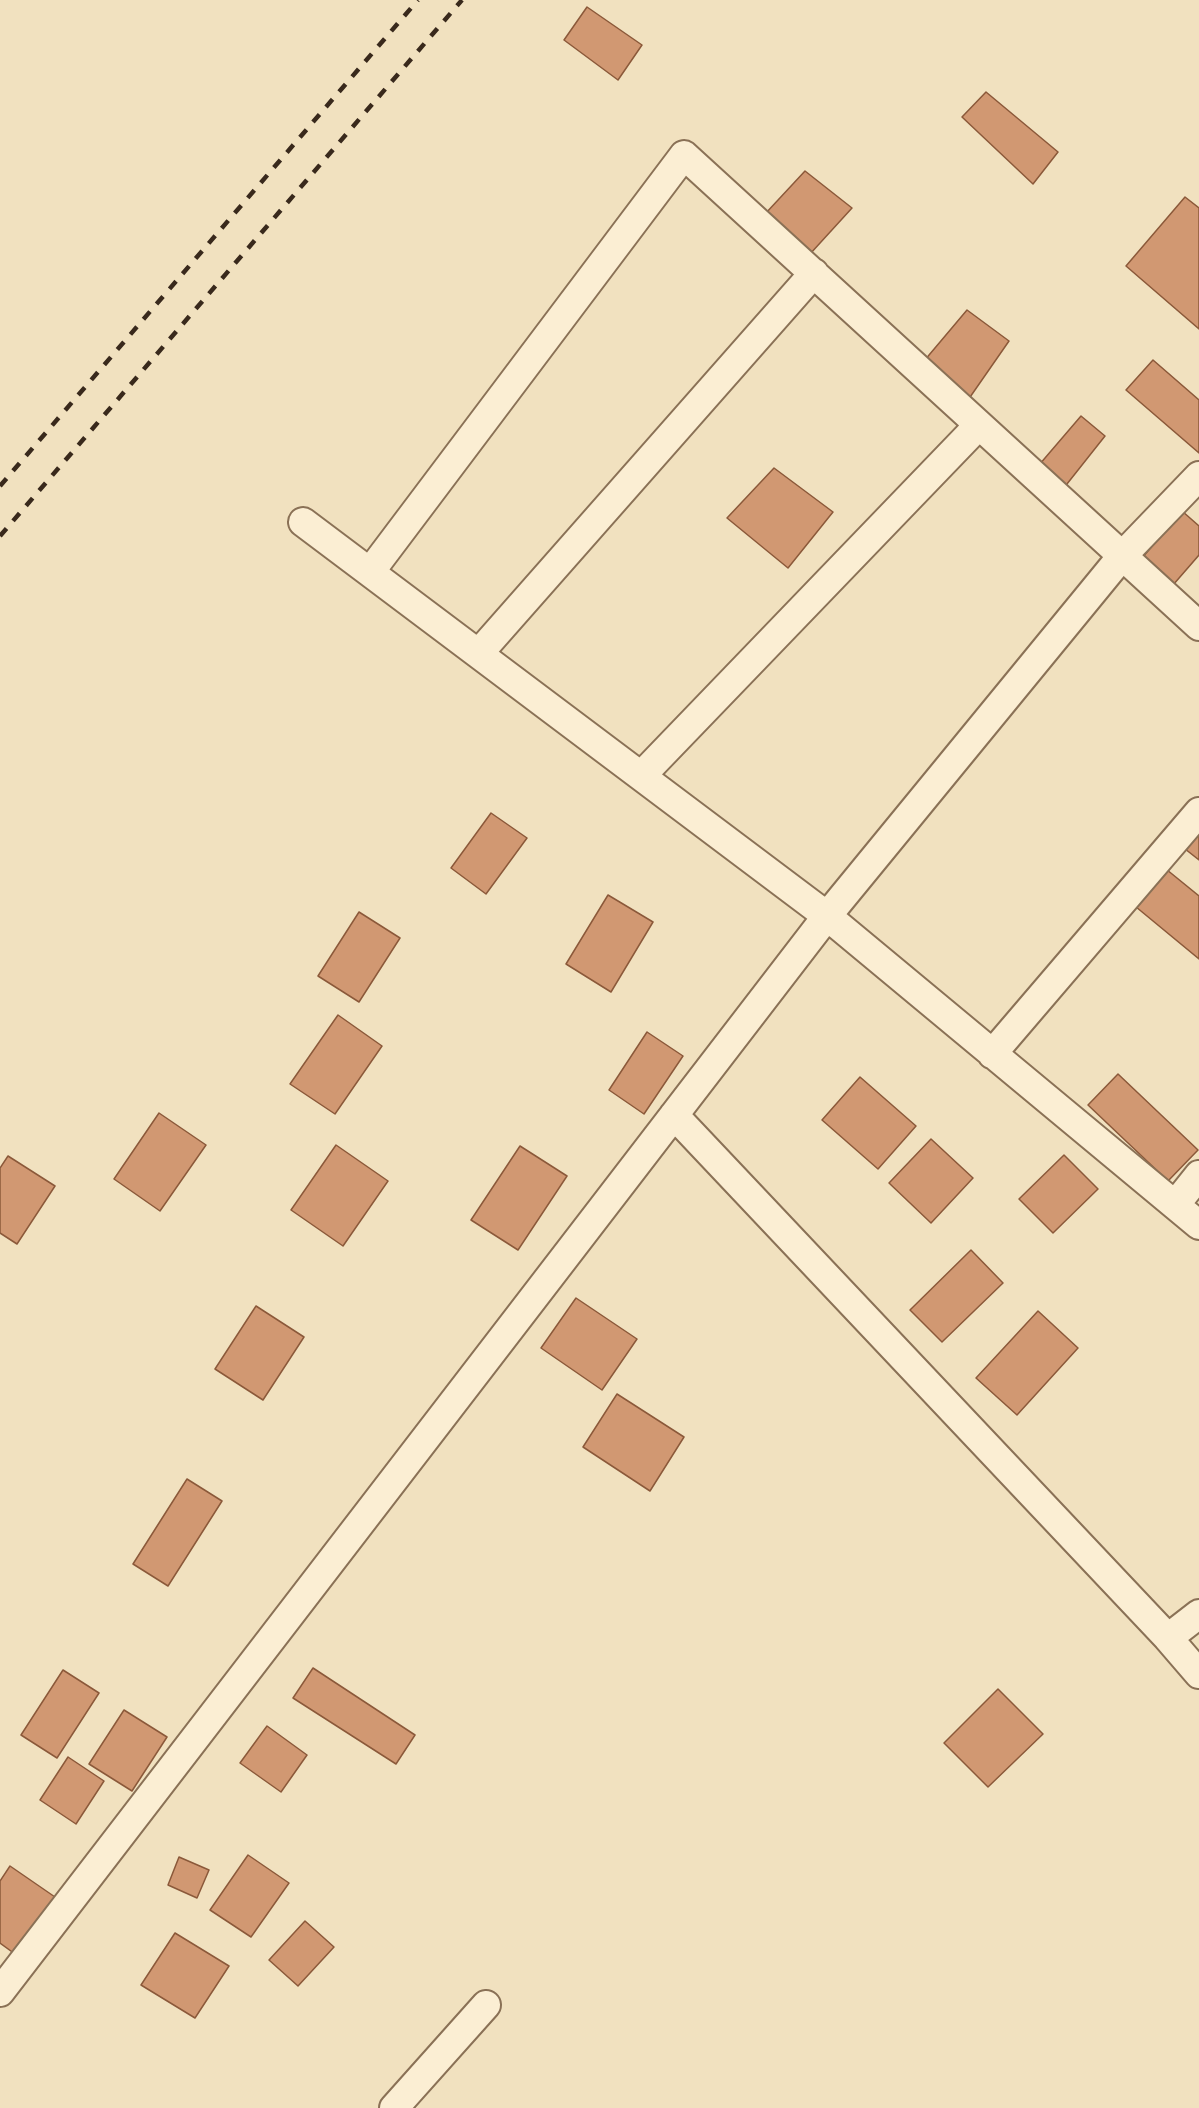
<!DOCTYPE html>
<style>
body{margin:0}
canvas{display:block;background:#f1e1bf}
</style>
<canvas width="1199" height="2108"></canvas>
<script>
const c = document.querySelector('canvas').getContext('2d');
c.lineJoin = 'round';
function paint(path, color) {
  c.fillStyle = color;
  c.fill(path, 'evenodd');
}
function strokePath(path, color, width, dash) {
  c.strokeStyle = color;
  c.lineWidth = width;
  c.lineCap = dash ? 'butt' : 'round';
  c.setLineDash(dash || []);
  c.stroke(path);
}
const building = new Path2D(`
 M587,7L642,45L618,80L564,40Z
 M986,92L1058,152L1033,184L962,117Z
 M805,171L852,208L810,254L765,214Z
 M1185,197L1199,208V329L1126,266Z
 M967,310L1009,341L968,400L924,361Z
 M1153,360L1199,400V453L1126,390Z
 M1081,416L1105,436L1063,489L1039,465Z
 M774,468L833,512L788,568L727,518Z
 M1182,511L1199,526V555L1173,585L1142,558Z
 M491,813L527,838L486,894L451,868Z
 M1199,823V860L1180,845Z
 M1161,865L1199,896V959L1130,902Z
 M608,895L653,922L611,992L566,964Z
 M359,912L400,938L359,1002L318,976Z
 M338,1015L382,1046L335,1114L290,1084Z
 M647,1032L683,1056L644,1114L609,1090Z
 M1118,1074L1198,1150L1168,1181L1088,1105Z
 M860,1077L916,1126L878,1169L822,1120Z
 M159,1113L206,1145L160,1211L114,1179Z
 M931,1139L973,1178L931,1223L889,1183Z
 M336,1145L388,1181L343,1246L291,1210Z
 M520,1146L567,1176L518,1250L471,1220Z
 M1064,1155L1098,1189L1053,1233L1019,1199Z
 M8,1156L55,1186L17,1244L0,1233V1168Z
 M971,1250L1003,1283L942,1342L910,1310Z
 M576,1298L637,1339L602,1390L541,1348Z
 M256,1306L304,1337L263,1400L215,1369Z
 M1038,1311L1078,1348L1017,1415L976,1378Z
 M617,1394L684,1437L650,1491L583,1447Z
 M187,1479L222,1501L168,1586L133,1564Z
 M313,1668L415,1735L396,1764L293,1698Z
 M63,1670L99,1693L57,1758L21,1735Z
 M998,1689L1043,1734L988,1787L944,1743Z
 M124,1710L167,1737L132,1791L89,1764Z
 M267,1726L307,1755L281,1792L240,1763Z
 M68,1757L104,1781L76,1824L40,1800Z
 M248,1855L289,1883L251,1937L210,1910Z
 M179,1857L209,1870L197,1898L168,1885Z
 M10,1866L55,1897L15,1954L0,1943V1881Z
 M305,1921L334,1947L298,1986L269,1960Z
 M175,1933L229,1966L195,2018L141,1985Z`);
paint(building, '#d19872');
strokePath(building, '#8b593a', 1.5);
const minor = new Path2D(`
 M303,522L827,916L1199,1225
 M370,572L684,155L1199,626
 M479,653L814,273
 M641,776L979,425
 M992,1054L1199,812
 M674,1115L1168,1638L1199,1614
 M1175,1205L1199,1175
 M1168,1638L1199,1674
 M0,1992L827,916L1122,556L1199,476
 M394,2108L486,2005`);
strokePath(minor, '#8a7156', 32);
strokePath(minor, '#fbeed3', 28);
strokePath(new Path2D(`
 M0,486L418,0
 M0,536L462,0`), '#39291c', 4.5, [10, 10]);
</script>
